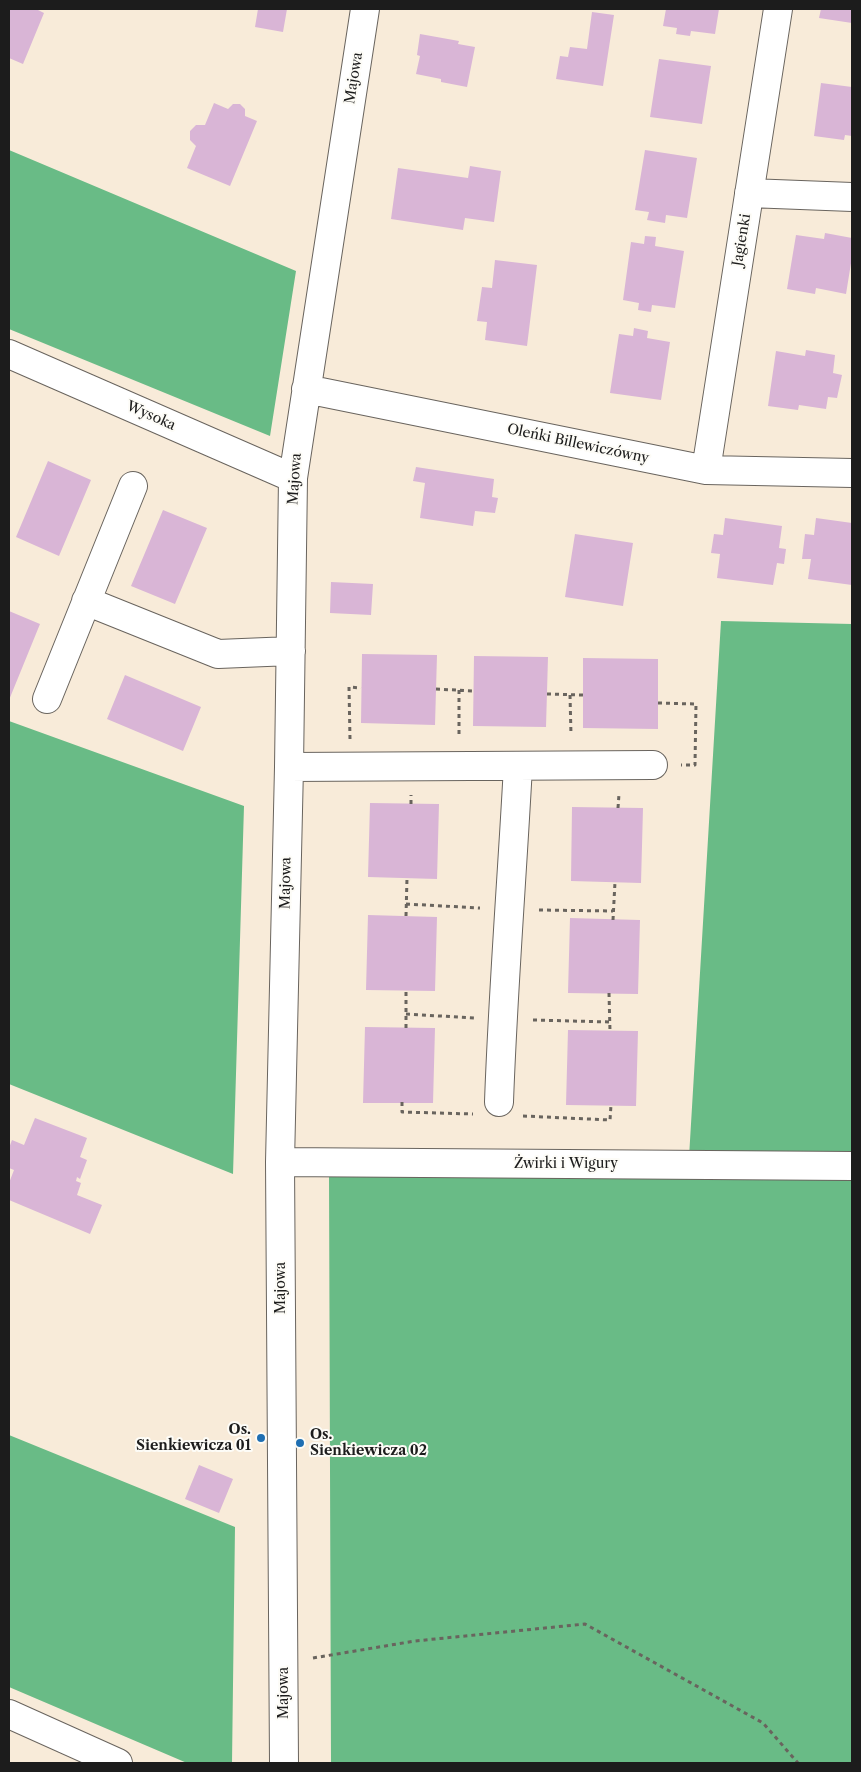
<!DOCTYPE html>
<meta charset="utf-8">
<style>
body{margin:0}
#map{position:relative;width:861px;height:1772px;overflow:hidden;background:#f8ebd9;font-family:"Libre Caslon Text",serif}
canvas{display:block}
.frame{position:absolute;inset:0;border:10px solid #1c1c1c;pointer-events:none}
</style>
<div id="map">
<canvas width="861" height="1772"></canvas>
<div class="frame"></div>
</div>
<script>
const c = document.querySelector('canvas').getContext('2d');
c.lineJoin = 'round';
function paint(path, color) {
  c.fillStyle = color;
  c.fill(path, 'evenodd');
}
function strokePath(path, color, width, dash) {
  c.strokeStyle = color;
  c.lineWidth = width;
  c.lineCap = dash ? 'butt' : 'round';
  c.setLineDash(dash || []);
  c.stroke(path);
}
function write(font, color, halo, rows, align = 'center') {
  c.font = font + ' "Libre Caslon Text",serif';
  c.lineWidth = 4;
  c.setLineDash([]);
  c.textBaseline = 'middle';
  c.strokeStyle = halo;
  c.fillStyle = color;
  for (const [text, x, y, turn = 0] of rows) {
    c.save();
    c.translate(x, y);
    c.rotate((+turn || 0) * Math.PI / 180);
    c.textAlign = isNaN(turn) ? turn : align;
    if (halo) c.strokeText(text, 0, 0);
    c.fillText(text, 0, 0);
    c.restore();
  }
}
paint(new Path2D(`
 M9,150L296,271L270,436L9,329Z
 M721,621L852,624V1763H331L329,1174H688Z
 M9,721L244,806L233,1174L9,1084Z
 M9,1435L235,1527L232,1763H187L9,1687Z`), '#69bb86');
paint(new Path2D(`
 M9,9H36L44,13L23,64L9,58Z
 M258,9H287L283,32L255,27Z
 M666,9H719L715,34L691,31L690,36L676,34L677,28L663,26Z
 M821,9H852V23L819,18Z
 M592,12L614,15L603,86L556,79L560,56L568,57L570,47L587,49Z
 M420,34L459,41L458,44L475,47L467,87L441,82V79L416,74L420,56L417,55Z
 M659,59L711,66L702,124L650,117Z
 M821,83L852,87V136L845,135L844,140L814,136Z
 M214,103L228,109L233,104H240L245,109V116L257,121L230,186L187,168L196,146L190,140V131L196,125H205Z
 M645,150L697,158L687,218L666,215L665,223L647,220L649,212L635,210Z
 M470,166L501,171L494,222L465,218L463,230L391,219L398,168L468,178Z
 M825,233L852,238V257L846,294L816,288L815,294L787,289L796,235L824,239Z
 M645,236L656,237L655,246L684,251L675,308L652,305L651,312L638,310L639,303L623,300L631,242L644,244Z
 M495,260L537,265L527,346L485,340L487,322L477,321L482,287L492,288Z
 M634,328L648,331L647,338L670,342L661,400L610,393L619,334L633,336Z
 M806,350L835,355L833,373L842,375L837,398L828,397L826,409L799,405L798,410L768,406L776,351L805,356Z
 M48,461L91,480L59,556L16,537Z
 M416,467L494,479L492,497L498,498L495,513L475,511L473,526L420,518L425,483L413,481Z
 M163,510L207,528L175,604L131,586Z
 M725,518L782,526L779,548L786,549L784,564L777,563L773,585L717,578L720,554L711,553L714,534L723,535Z
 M816,518L852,523V585L808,579L811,559H802L805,534L814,535Z
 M575,534L633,543L623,606L565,597Z
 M331,582L373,584L371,615L330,613Z
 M9,611L40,624L9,700Z
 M362,654L437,655L435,725L361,723Z
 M474,656L548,657L546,727L473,726Z
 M583,658L658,659V729L583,728Z
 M125,675L201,707L183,751L107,719Z
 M370,803L439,804L437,879L368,877Z
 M572,807L643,808L641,883L571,881Z
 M368,915L437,917L435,991L366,990Z
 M570,918L640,920L638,994L568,993Z
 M365,1027L435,1028L433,1103H363Z
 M568,1030L638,1031L636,1106L566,1105Z
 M35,1118L87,1138L80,1157L87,1160L80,1179L77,1177L76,1181L81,1183L77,1195L102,1205L90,1234L9,1200V1183L14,1170L9,1168V1148L12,1140L24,1145Z
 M199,1465L233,1479L219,1513L185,1499Z`), '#d9b5d6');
const minor = new Path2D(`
 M749,193L852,197
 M9,354L293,478
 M306,389L706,470L852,473
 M706,470L778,9
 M86,601L218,654L291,651
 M47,699L133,486
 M289,767L653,765
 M499,1102C503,990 512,878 518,766
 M280,1162L852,1166
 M9,1714L118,1763
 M284,1763L280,1162L289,767L293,478L365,9`);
strokePath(minor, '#69645e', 30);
strokePath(new Path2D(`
 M436,689L473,691
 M459,690V736
 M547,694L583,695
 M570,695L571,735
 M658,703L696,704L695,765H681
 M350,739L349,687L361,688
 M411,804V795
 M618,808L619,794
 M406,904L480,908
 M539,910L613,911
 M406,916L407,878
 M613,920L615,882
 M609,993L610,1031
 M406,1014L474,1018
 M533,1020L610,1022
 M406,1028V991
 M402,1102V1112L473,1114
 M523,1116L610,1120L611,1105
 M313,1658L415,1641L585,1624L763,1723L798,1763`), '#69645e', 3, [4, 4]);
strokePath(minor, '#fff', 28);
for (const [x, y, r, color] of [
 [261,1438,5,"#1f6fb2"],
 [300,1443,5,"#1f6fb2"]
]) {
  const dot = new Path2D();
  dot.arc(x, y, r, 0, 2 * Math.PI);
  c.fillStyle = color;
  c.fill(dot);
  strokePath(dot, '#fdfcf7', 2);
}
write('14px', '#1c1c1c', '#fdfcf7', [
 ["Majowa",354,78,-81],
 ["Jagienki",742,240,-81],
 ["Wysoka",151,416,24],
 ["Oleńki Billewiczówny",578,444,12],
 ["Majowa",295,479,-86],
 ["Majowa",286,883,-89],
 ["Żwirki i Wigury",566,1164],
 ["Majowa",281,1288,-90],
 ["Majowa",284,1693,-90]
]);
write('bold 14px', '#1c1c1c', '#fdfcf7', [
 ["Os.",251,1430],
 ["Sienkiewicza 01",251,1446],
 ["Os.",310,1435,"left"],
 ["Sienkiewicza 02",310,1451,"left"]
], 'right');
</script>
